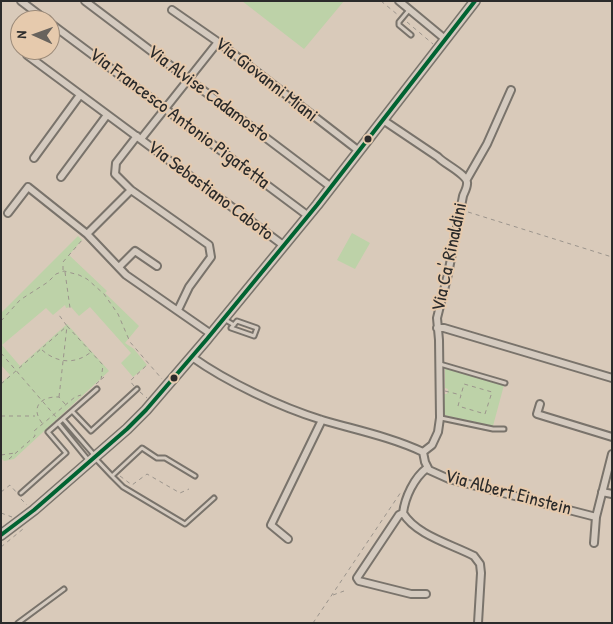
<!DOCTYPE html>
<style>
body{margin:0}
#map{position:relative;width:613px;height:624px;overflow:hidden;background:#d9caba;font-family:"Patrick Hand",sans-serif}
canvas{display:block}
.frame{position:absolute;inset:0;border:2px solid #2b2b2b;pointer-events:none}
.north{position:absolute;left:10px;top:10px;width:50px;height:50px;box-sizing:border-box;background:#e6caad;border:1px solid #9b8a79;border-radius:50%;rotate:272deg;font-size:14px;font-weight:700;line-height:20px;text-align:center;color:#2b2b2b}
.north::after{content:'';display:block;margin:auto;width:18px;height:22px;background:#68635d;clip-path:polygon(50% 0,100% 100%,50% 72%,0 100%)}
</style>
<div id="map">
<canvas width="613" height="624"></canvas>
<div class="frame"></div>
<div class="north">N</div>
</div>
<script>
const c = document.querySelector('canvas').getContext('2d');
c.lineJoin = 'round';
function paint(path, color) {
  c.fillStyle = color;
  c.fill(path, 'evenodd');
}
function strokePath(path, color, width, dash) {
  c.strokeStyle = color;
  c.lineWidth = width;
  c.lineCap = dash ? 'butt' : 'round';
  c.setLineDash(dash || []);
  c.stroke(path);
}
function write(font, color, halo, rows, align = 'center') {
  c.font = font + ' "Patrick Hand",sans-serif';
  c.lineWidth = 4;
  c.setLineDash([]);
  c.textBaseline = 'middle';
  c.strokeStyle = halo;
  c.fillStyle = color;
  for (const [text, x, y, turn = 0] of rows) {
    c.save();
    c.translate(x, y);
    c.rotate((+turn || 0) * Math.PI / 180);
    c.textAlign = isNaN(turn) ? turn : align;
    if (halo) c.strokeText(text, 0, 0);
    c.fillText(text, 0, 0);
    c.restore();
  }
}
paint(new Path2D(`
 M242,1H344L304,49Z
 M352,233L370,243L355,269L337,260Z
 M78,236L82,240L69,255L107,291L105,293L139,326L125,343L134,349L147,365L133,377L121,363L131,353L90,307L79,316L71,307L66,308L65,305L53,315L46,308L2,345L20,366L67,324L109,371L14,459L4,461L1,458V383L10,375L1,365V313Z
 M445,368L504,385L493,426L444,415V394H447L448,389L445,388Z`), '#bdd2a8');
const service = new Path2D(`
 M409,10L399,22V25L411,35
 M224,319L234,325
 M237,321L257,328L254,336L231,328Z
 M440,364L505,383
 M72,411L97,389
 M441,418L493,429H504
 M63,419L95,456
 M58,423L89,461
 M96,459L112,476L142,448L157,458H165L195,476
 M112,476L123,487L185,524L214,498
 M21,493L66,453L48,432L72,411L91,431L137,389
 M18,623L64,589`);
const minor = new Path2D(`
 M21,1L46,20
 M85,1L331,187
 M399,1L445,39
 M172,10L218,42L359,151
 M50,23L307,215
 M27,55L283,245
 M383,120L438,157C444,164 469,175 467,184C467,188 464,193 463,196L448,274L437,318L439,340L440,418L438,432L432,445L423,452
 M137,136L116,163L115,174L131,190L209,245L211,257L189,287L178,310
 M141,139L218,42
 M34,158L80,95
 M61,177L107,115
 M467,179L487,144L511,90
 M8,213L28,187L87,234L126,275L211,334
 M87,234L131,190
 M119,267L135,251L157,266
 M437,328H444L612,378
 M192,357C227,382 280,407 322,420C356,430 391,437 423,452
 M540,404L537,414L612,437
 M423,452L425,462L429,470L449,479L596,517
 M427,468C414,478 405,497 403,513C416,535 451,544 474,556L480,564L481,573L478,623
 M602,492L612,494
 M403,513L399,515L357,578L359,581L411,594H426
 M288,539L271,525L322,420
 M594,543L596,517L612,454`);
const secondary = new Path2D(`
 M1,535L34,510L127,429L146,410L207,339L317,205L475,1`);
strokePath(service, '#79736b', 7);
strokePath(minor, '#79736b', 10);
strokePath(secondary, '#79736b', 12);
strokePath(new Path2D(`
 M381,1L398,15
 M407,22L433,44
 M468,212L612,257
 M63,270V262L83,239
 M65,272L70,308
 M1,321L20,300L48,282L56,274L64,271L79,275L87,279L104,294L118,314L130,342L162,379
 M42,350C57,363 75,365 91,352
 M1,353L56,417
 M1,384L67,326L103,365L101,380
 M96,384L104,377
 M134,386L130,381L148,364
 M445,391L461,395L458,406L485,414L492,392L464,384L461,395
 M140,392L147,398
 M59,397L67,326L59,315
 M1,416H35
 M42,423C30,407 41,396 59,397L65,404
 M1,455L15,453
 M9,459L35,436L34,431L75,397L81,395
 M120,476L132,485L147,474L180,493L189,489
 M1,492L10,485L17,493
 M21,499L27,505
 M1,513L12,517
 M1,547L23,529
 M333,595L344,591
 M313,623L401,492`), '#9b948c', 1, [4, 4]);
strokePath(service, '#d4cabf', 3);
strokePath(minor, '#d4cabf', 6);
strokePath(secondary, '#d4cabf', 9);
strokePath(new Path2D(`
 M1,535L34,510L127,429L146,410L207,339L317,205L475,1`), '#006332', 4);
for (const [x, y, r, color] of [
 [368,139,4.5,"#2b2b2b"],
 [174,378,4.5,"#2b2b2b"]
]) {
  const dot = new Path2D();
  dot.arc(x, y, r, 0, 2 * Math.PI);
  c.fillStyle = color;
  c.fill(dot);
  strokePath(dot, '#e6caad', 2);
}
write('19px', '#2b2b2b', '#e6caad', [
 ["Via Giovanni Miani",266,80,38],
 ["Via Alvise Cadamosto",208,94,37],
 ["Via Francesco Antonio Pigafetta",179,119,37],
 ["Via Sebastiano Caboto",210,191,37],
 ["Via Ca' Rinaldini",450,257,-78],
 ["Via Albert Einstein",508,493,15]
]);
</script>
